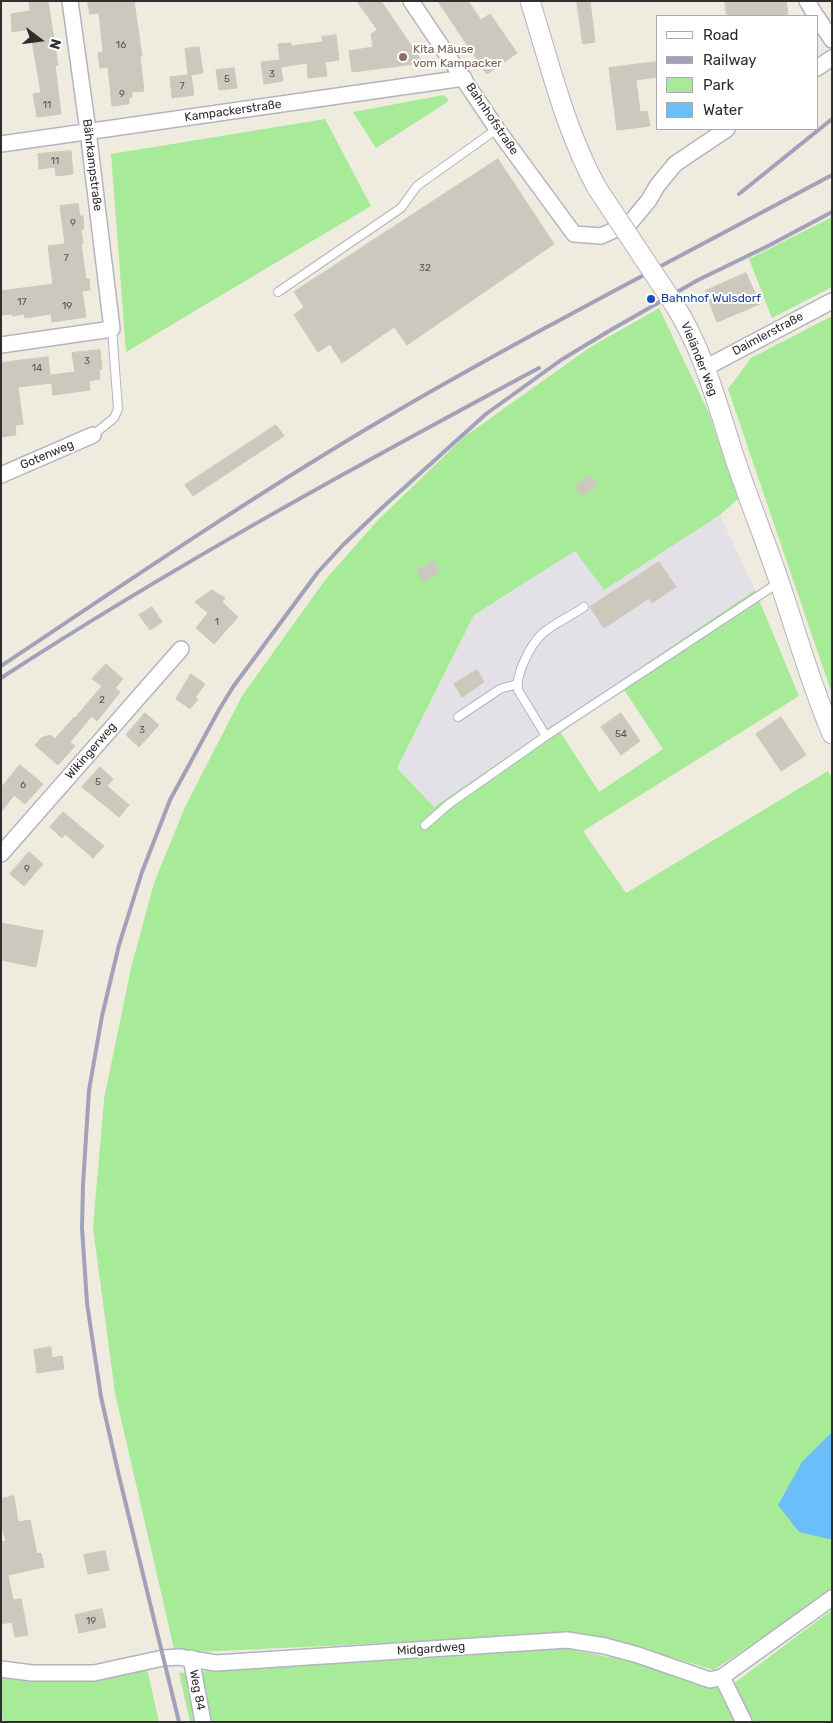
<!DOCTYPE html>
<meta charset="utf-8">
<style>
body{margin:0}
#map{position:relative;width:833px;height:1723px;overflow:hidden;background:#f0ebdf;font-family:Rubik,sans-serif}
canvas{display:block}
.frame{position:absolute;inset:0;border:2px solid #2e2e2e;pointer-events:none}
.legend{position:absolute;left:656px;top:15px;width:162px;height:115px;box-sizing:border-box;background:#fff;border:1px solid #ababab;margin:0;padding:6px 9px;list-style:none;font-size:15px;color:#2e2e2e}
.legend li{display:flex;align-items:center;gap:10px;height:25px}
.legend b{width:25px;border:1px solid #ababab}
.north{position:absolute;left:15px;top:15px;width:50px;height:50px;-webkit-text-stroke:4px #fff;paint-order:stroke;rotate:105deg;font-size:14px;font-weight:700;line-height:20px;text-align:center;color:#2e2e2e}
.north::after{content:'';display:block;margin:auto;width:18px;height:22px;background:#2e2e2e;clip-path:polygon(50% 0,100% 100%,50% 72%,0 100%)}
</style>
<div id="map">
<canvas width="833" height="1723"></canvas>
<div class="frame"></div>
<ul class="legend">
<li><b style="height:6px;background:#fff"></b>Road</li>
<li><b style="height:6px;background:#a1a1ba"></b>Railway</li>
<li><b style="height:14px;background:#a7eb98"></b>Park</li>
<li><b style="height:14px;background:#6abefa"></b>Water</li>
</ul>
<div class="north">N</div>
</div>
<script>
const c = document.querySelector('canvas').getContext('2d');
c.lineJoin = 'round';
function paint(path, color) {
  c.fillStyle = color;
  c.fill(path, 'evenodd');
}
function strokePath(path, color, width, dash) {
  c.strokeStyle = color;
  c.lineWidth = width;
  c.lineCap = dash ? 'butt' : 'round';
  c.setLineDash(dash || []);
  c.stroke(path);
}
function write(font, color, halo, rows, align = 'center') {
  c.font = font + ' Rubik,sans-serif';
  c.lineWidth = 4;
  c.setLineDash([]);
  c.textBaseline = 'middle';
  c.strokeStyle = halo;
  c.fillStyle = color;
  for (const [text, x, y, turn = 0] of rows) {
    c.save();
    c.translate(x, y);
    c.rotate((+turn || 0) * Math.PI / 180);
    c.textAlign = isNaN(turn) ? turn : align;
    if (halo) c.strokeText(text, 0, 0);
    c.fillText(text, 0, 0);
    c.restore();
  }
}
paint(new Path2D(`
 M720,515L755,590L434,807L397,768L474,615L575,551L604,590Z`), '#e4e0e8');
paint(new Path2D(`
 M444,95L449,101L376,148L353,112Z
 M325,119L371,206L126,352L111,154Z
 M832,217V287L772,318L749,259Z
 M659,308L708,411L738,499L720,515L604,590L575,551L474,615L397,768L434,807L555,724L599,792L663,749L619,682L755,590L799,696L583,831L626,893L828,771L832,779V1591L714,1670L610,1639L563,1635L175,1653L115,1393L93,1228L104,1099L131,968L154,883L185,807L242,696L325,580L378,520L464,437L589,348Z
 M832,316V694L728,389L751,358Z
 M832,1610V1722H190L179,1673L420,1655L563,1648L639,1663L725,1690Z
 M147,1669L159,1722H3L1,1710V1677L94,1682Z`), '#a7eb98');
paint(new Path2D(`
 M832,1432V1539H829L799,1532L778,1505L802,1462Z`), '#6abefa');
const building = new Path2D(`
 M29,1H48L58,65L55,66L61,114L37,117L33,94L41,93L30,29L12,32L11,14L30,11Z
 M88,1H134L142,56H140L144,91L132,92V97H129V104L112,106L108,67L100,68L98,53L103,52L99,13L90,14Z
 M357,1H381L423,63L352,72L349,51L373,47L371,34L377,30Z
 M438,1H468L481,20L490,14L517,53L487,74Z
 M577,1H590L595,42L583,44Z
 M725,1H786L788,14L768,16H727Z
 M336,35L339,60L325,62L327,76L308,78L307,63L281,67L283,81L264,84L261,62L280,60L278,44L291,43V46L323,42L322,37Z
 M199,47L203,73L191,75L194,95L172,98L170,77L188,75L185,49Z
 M657,62V77L636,80L640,112L647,111L650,126L617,130L609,68Z
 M234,68L237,88L219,90L216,70Z
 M71,151L73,174L56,176L55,167L39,169L38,154Z
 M498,159L554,244L407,345L394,327L342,363L330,344L318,352L294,315L304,307L294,292Z
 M78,204L80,216H83L84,229L81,230L83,243L81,244L86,279H89L90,290L82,291L86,317L52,322L51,314L25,318L24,314L12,316V314L1,315V291L53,284L48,246L65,244L60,206Z
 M746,273L760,304L717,322L705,291Z
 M100,350L102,369L99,370L100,379L89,381L90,390L53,395L51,375L75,372L72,353Z
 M48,357L51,383L18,387L23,424L15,425L16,435L1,437V363Z
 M276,425L284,436L193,496L185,485Z
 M590,475L598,485L582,496L575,486Z
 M434,561L440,572L423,581L417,570Z
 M659,562L676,587L652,603L649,598L604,628L590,607Z
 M212,590L225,598L222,602L238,617L214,644L196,628L208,613L195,602Z
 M152,607L162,622L150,630L139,615Z
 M106,664L123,679L115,688L120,692L97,721L92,716L70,742L75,746L58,765L35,745L41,738L50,735L55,739L74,717L75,718L102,686L92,679Z
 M477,670L484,682L462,697L454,684Z
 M191,674L205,684L195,698L198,699L190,709L176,699Z
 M145,713L159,725L139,747L126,735Z
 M621,713L640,741L621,755L601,727Z
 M781,717L806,755L781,771L756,734Z
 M20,765L43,784L25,804L14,795L1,812V788Z
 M100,767L113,779L107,786L129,805L119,817L82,787Z
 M63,812L104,846L93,858L65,834L62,838L50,827Z
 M29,852L43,864L24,886L10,874Z
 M1,923L43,931L36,967L1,960Z
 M51,1347L52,1358L62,1356L64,1369L37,1373L34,1350Z
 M14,1496L18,1522L30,1520L37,1554L41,1553L44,1567L8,1575L13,1600L21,1599L28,1635L15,1637L12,1622L1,1624V1542L6,1541L1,1522V1499Z
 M105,1551L109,1570L88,1574L84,1555Z
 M102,1609L106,1627L79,1633L75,1615Z`);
paint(building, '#cbc9be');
strokePath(building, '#ccc8b8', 1);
const service = new Path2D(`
 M278,292L401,208L417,186L497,129
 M93,435L114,418L118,409L112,329
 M458,717L500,689L517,684
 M546,736L518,690C515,675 531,644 542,634C553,624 571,616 584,607
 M425,825L449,804L546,736L778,583`);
const minor = new Path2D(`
 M411,1L497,129L574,234L601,236L630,223L649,200L657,186L675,164L727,129
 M807,1L816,16
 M817,17L832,40
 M817,68L832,58
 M1,144L464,78
 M1,345L112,329L88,131L70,1
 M705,368L832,301
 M1,475L93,435
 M1,854L181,649
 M191,1658L203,1722
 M1,1669L32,1673H94L163,1658L179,1657L216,1663L567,1640L605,1646L638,1655L710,1680L722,1677L832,1598
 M722,1677L744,1722`);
const tertiary = new Path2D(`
 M530,1C550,64 565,130 597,188
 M674,304C704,351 718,407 735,459C749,501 766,542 780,584C797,634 811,685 832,734`);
strokePath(service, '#b3b4c2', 10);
strokePath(minor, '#b3b4c2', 18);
strokePath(tertiary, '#b3b4c2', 21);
strokePath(service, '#fff', 8);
strokePath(minor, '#fff', 15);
strokePath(tertiary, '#fff', 19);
strokePath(new Path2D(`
 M739,194L832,119
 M609,331L698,280L768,246L832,212
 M1,666C127,582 251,497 380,421C528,334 681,256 832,175
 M1,678C175,565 356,466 539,368
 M179,1722L119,1476L101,1397L87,1303L82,1228L83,1185L89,1090L102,1016L119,945L142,872L170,800L220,708L233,687L318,572L343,545L385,505L486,414L561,360L614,328`), '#a1a1ba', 4);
const tertiaryBridge = new Path2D(`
 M597,188L674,304`);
strokePath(tertiaryBridge, '#b3b4c2', 21, []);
strokePath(tertiaryBridge, '#fff', 19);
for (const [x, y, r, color] of [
 [403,57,5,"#8d6e63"],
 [651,299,5,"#1a4fb4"]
]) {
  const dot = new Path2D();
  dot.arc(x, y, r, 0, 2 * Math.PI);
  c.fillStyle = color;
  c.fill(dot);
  strokePath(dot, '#fff', 2);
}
write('10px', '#555552', null, [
 ["16",121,45],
 ["3",272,74],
 ["5",227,79],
 ["7",182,86],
 ["9",122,94],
 ["11",47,105],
 ["11",55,161],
 ["9",73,223],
 ["7",66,258],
 ["32",425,268],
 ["17",22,302],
 ["19",67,306],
 ["3",87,361],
 ["14",37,368],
 ["1",217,622],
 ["2",102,700],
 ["3",142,730],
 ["54",621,734],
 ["5",98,782],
 ["6",23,785],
 ["9",27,869],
 ["19",91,1621]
]);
write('12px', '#785e54', '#fff', [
 ["Kita Mäuse",413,50],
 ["vom Kampacker",413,64]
], 'left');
write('12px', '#2e2e2e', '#fff', [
 ["Kampackerstraße",233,111,-8],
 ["Bahnhofstraße",492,119,56],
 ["Bährkampstraße",92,165,83],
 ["Daimlerstraße",768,334,-28],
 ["Vieländer Weg",699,359,68],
 ["Gotenweg",47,455,-23],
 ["Wikingerweg",91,751,-49],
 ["Midgardweg",431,1649,-4],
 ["Weg 84",197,1690,79]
]);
write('12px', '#164399', '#fff', [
 ["Bahnhof Wulsdorf",661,299]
], 'left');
</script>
